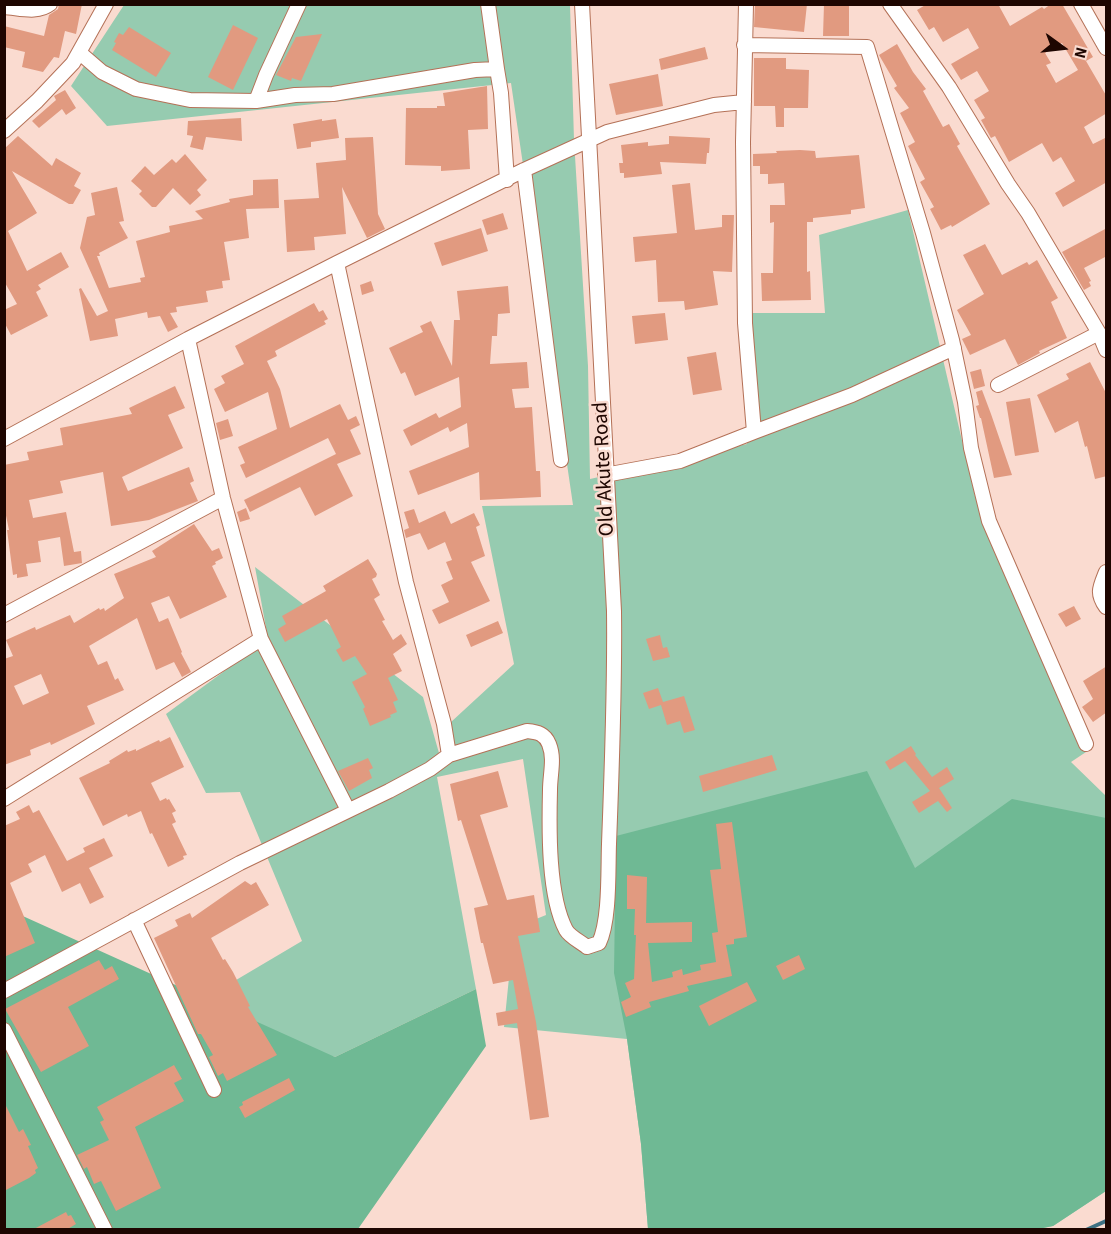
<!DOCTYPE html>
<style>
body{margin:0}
#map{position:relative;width:1111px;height:1234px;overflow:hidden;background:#fadbd0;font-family:"Source Sans 3",sans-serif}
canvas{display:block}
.frame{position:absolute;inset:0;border:6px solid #1e0601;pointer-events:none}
.north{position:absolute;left:1033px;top:18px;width:60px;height:60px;-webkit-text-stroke:4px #fadbd0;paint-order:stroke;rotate:105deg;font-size:16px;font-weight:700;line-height:24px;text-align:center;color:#1e0601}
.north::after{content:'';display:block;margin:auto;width:21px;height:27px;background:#1e0601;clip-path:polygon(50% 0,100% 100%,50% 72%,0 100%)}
</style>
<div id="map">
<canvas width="1111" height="1234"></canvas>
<div class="frame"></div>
<div class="north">N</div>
</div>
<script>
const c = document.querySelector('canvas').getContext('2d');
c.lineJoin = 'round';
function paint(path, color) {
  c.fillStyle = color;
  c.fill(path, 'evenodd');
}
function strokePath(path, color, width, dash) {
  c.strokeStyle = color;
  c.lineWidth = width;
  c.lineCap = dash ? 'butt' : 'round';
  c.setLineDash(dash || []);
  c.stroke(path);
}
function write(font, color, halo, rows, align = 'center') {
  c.font = font + ' "Source Sans 3",sans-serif';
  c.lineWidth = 5;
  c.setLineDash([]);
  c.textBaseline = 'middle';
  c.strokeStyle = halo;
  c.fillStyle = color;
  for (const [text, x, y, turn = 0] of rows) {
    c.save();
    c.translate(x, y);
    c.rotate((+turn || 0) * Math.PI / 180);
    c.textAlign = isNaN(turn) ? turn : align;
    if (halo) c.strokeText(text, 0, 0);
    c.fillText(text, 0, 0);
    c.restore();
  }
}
paint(new Path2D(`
 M124,5H570L574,140L588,366L590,479L747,444V313H825L819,235L908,210L975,496L1092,748L1071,762L1106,796V1191L1053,1226L1038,1229H648L641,1144L627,1039L504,1027L514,928L546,915L523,759L437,777L476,989L335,1057L182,1012L302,941L240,792L206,793L166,714L268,639L255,567L423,697L441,760L451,722L514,664L482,506L573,505L511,83L107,126L71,86Z`), '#96cbb0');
paint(new Path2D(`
 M867,771L915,868L1012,799L1106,818V1191L1053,1226L1038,1229H648L641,1144L627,1039L614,973L616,836Z
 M5,908L335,1057L476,989L486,1046L358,1229L5,1230Z`), '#6fb994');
strokePath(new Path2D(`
 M1086,1230L1106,1221`), '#3e7284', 4);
paint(new Path2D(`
 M59,4H82L76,34L65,31L59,58L54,57L43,72L22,67L25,52L4,47V26L44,36L49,15L58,9Z
 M755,4H807L804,32L754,27Z
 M824,4H849V36H823Z
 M927,4H998L1010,26L1042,7L1044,9L1051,4H1062L1093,57L1086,61L1107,97V113L1084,127L1093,144L1107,137V182L1063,207L1055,193L1075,181L1061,157L1053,162L1042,143L1009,162L995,136L991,138L981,120L985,118L974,100L989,91L977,71L961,80L951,64L979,48L968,28L943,42L934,27L929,30L917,10ZM1062,43L1078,70L1056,83L1046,65L1051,63L1045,53Z
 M233,25L258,38L233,90L208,77Z
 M129,27L171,53L156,77L112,50L116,43L114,42L119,33L123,35Z
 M322,34L301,81L292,78L291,81L276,75L296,37Z
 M897,44L913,72L926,89L923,91L943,127L949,124L960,144L957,146L990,204L952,227L951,225L941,230L930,209L934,207L920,182L925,179L908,146L915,142L900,113L909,108L894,88L897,86L879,55Z
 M705,47L708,59L661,70L659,59Z
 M754,58H786V69L809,70L808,108H784V127H776L775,106H754Z
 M658,74L663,106L616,115L609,84Z
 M487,86L488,129L468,130L470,169L441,171V166L405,165L406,108H437V106H445L443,93Z
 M65,90L76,108L66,115L62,109L39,128L32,121L56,100L54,96Z
 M241,118L242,141L206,137L203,150L190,147L193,136L187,135L188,121Z
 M322,119V121L336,119L339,138L311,142V147L297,149L293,124Z
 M18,136L52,166L56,158L81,173L74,186L81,190L73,204H69L12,171L37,213L8,231L27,271L61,252L69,267L38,285L41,289L36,292L48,316L11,335L4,322V310L17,304L4,281V149Z
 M669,136L710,138L709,153H707L706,164L660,162L662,174L624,178V173H620L619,163H623L621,145L648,142V146L669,144Z
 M373,137L378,214L385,229L367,238L342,187L346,234L314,237L315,250L287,252L284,200L319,198L316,163L346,160L345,138Z
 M800,150L815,151L816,158L859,155L865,208L851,210V214L813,218V222H807V272L810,271L811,300L762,301L761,273H773L774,222L770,223V205H785L784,183L768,184V174H760V166H753V154L777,153L776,151Z
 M185,154L207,180L197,190L201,195L190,205L173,188L156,207H152L139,194L142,191L131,181L145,166L154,175L172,159L176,163Z
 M278,179L279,208L246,209L249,238L224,242L230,280L222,281L223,288L206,291L208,302L176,307L177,312L170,313L178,327L168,332L160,316L148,318L147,312L115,319L118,336L90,341L79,289L81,288L97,316L108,311L80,248L87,217L95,215L91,193L117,187L124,221L119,222L128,238L99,253L100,256H97L109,288L141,282L140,278L145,277L136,241L170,232L169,226L203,219L195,211L230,202L229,199L253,195V180Z
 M690,183L695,230L722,227V215H734L732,272L713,271L718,305L685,310L684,301L658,302L656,260L635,262L633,237L677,233L672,185Z
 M503,213L508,229L487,235L482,220Z
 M481,228L488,251L442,266L434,243Z
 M1107,228V256L1084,268L1091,281L1089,282L1091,286L1084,290L1062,252Z
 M985,244L1002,275L1027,262L1029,265L1037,260L1058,298L1051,302L1067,338L1039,351L1040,353L1018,365L1005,339L970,355L962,339L971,335L957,310L984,294L963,255Z
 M371,281L374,291L362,295L360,285Z
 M508,286L510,313L498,314L497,336H492L490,364L527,362L529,388L512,389L515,408L532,407L536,471H540L541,497L480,500L479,472L418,495L409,471L469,447L467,423L450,432L448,427L411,446L403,430L436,413L439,418L461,407L459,377L415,396L405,372L401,374L389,348L423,332L420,326L431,321L452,366L454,320H460L457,291Z
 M314,303L319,312L323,310L328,319L324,321L326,324L275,351L277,356L267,361L280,389L290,428L340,404L348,420L356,416L360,425L350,430L361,454L337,464L353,496L315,516L300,487L250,512L244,500L336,454L328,438L246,478L240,465L245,463L238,447L277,429L268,392L225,412L214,389L225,383L221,376L244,364L235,346Z
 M665,313L668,340L635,344L632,316Z
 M716,352L722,390L693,395L687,357Z
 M1090,362L1107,395V476L1095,479L1087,446L1085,447L1078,421L1055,433L1037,395L1069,379L1066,374Z
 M981,369L985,386L974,389L970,372Z
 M175,386L185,408L168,415L183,448L122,477L128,491L189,467L194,481L190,483L198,501L149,520L111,526L103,472L60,481L63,493L29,500L33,518L66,512L74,552L81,551L82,563L64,566L60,537L38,541L41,562L26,564L28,576L17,578V574L13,575L7,530H9L4,506V465L29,460L27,452L63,445L60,428L132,414L129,408Z
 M982,390L991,414L1012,475L994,478L981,418H980L976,406L979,405L976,392Z
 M1030,398L1039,452L1015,456L1006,402Z
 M228,419L233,436L220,440L216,423Z
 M246,508L250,519L240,522L237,512Z
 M414,509L419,523L445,511L451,524L474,513L480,525L476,527L485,556L471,562L490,601L439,624L432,610L449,602L441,585L453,579L446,562L452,560L445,542L428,550L420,533L406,538L404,530L409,528L404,512Z
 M194,524L212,551L219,548L223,558L215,562L216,564L212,566L227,597L180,619L169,596L151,603L159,622L168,618L182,652L181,653L191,672L182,677L174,662L156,670L137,618L89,646L98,665L107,661L115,680L118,678L124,690L87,706L95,724L51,745L50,742L30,750L31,755L4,765V659L13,656L6,640L35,627L36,630L70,615L74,623L99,608L100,610L104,608L105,611L124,598L114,574L156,557L152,551ZM41,674L49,693L23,705L14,686Z
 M368,559L377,574L376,577L372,579L380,595L374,599L385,620L382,621L393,640L401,634L407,644L393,654L402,671L388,678L398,700L393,702L397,712L390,715L391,717L370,726L363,709L365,707L352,682L367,674L355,656L343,662L336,650L341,647L327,619L285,642L278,629L286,624L282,616L326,591L323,586Z
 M1074,606L1081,619L1066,627L1058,614Z
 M498,621L503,633L471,647L466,635Z
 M660,635L663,648L667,647L670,657L653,661L646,639Z
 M1107,666V712L1093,722L1082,707L1093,699L1083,681Z
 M658,688L663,702L684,696L695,730L684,733L680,721L667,725L661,705L649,709L643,693Z
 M170,737L184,767L151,783L160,801L166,798L167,800L169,799L176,811L172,813L176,822L172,824L187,855L183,856L184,859L168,867L152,833L150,834L141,811L128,817L127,814L103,826L79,778L110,763L109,761L127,750L128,752L136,749V751L159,740L160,742Z
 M911,746L916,754L915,755L932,777L947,767L954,779L939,788L952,808L947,812L938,801L919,813L912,802L930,791L905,761L890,770L885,762Z
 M772,755L777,770L703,792L699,776Z
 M368,758L373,768L369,770L372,778L349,791L338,771Z
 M498,771L508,807L480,815L507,900L534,895L540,932L518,936L536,1022L549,1117L530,1120L517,1023L498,1026L496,1013L518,1009L513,980L493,984L483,943H481L474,908L488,905L461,820L458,821L450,784Z
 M29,805L33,813L39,810L67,861L85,852L83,848L104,838L113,856L89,868L104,897L90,904L80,883L62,892L45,855L28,864L32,872L10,883L35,943L4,957V826L20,819L16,812Z
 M732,822L747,937L734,939V944L726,945L732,976L687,986L689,991L649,1002L651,1007L626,1017L621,1002L631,997L625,983L634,979L636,935H634L635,909H627V875L647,877L646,923L692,922V942L648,943L652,982L673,977L672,972L682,969L683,975L701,970L700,965L716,962L712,933L718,932L710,870L721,869L716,824Z
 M245,881L251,885L256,882L269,905L211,938L223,960L225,959L233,972L250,1006L248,1007L277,1055L227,1081L223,1073L218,1076L209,1057L213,1055L201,1034H198L154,938L178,926L175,920L190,913L192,918Z
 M799,955L805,969L783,980L776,966Z
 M99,960L105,970L112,966L119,979L68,1007L89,1046L41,1072L5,1009Z
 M747,982L757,1001L709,1026L699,1006Z
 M174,1065L182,1079L174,1083L184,1101L135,1127L161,1188L116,1211L101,1181L94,1184L87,1167L84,1169L77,1155L109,1140L100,1122L104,1120L97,1107Z
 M289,1078L295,1090L245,1118L239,1107L243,1105L242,1102Z
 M4,1102L19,1132L23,1129L31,1145L28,1146L38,1168L35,1170L36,1173L29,1178L4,1191Z
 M66,1212L68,1216L71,1215L76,1224L66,1230H32Z`), '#e19a80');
const street = new Path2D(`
 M488,4L497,69
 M890,4L949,87L1008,184L1028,213L1099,333L1106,350
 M1081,4L1106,48
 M4,7C20,8 37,14 50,4
 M744,45L867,47L923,233L952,340L965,402L971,448L989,521L1086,744
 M80,53L102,72L136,89L190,100L256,101L295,95L333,94L475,70L497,69L501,93L507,180
 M256,101L266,75L299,4
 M4,131L37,101L73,63L106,4
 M524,170L561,460
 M337,263L406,582L444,724L449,755
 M188,339L223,498L261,639L348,810
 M998,385L1099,333
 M754,432L852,395L954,348
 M4,439L188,339L337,263L524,170L607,132L714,105L744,102
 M605,475L680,461L754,432L745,323L743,142L746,4
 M1106,572C1100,587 1096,593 1106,607
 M4,615L223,498
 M4,799L261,639
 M134,920L214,1090
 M4,991L240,863L389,791L430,769L449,755L527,731C538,732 545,734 549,744C555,759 550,774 550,790C549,829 548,896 566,930C570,937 581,942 587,947L599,943C610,920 608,871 609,844C612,766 615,689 614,611L582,4
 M4,1030L105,1230`);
strokePath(street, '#b47157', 16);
strokePath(street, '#fff', 14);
write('21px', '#1e0601', '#fadbd0', [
 ["Old Akute Road",605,469,-93]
]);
</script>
